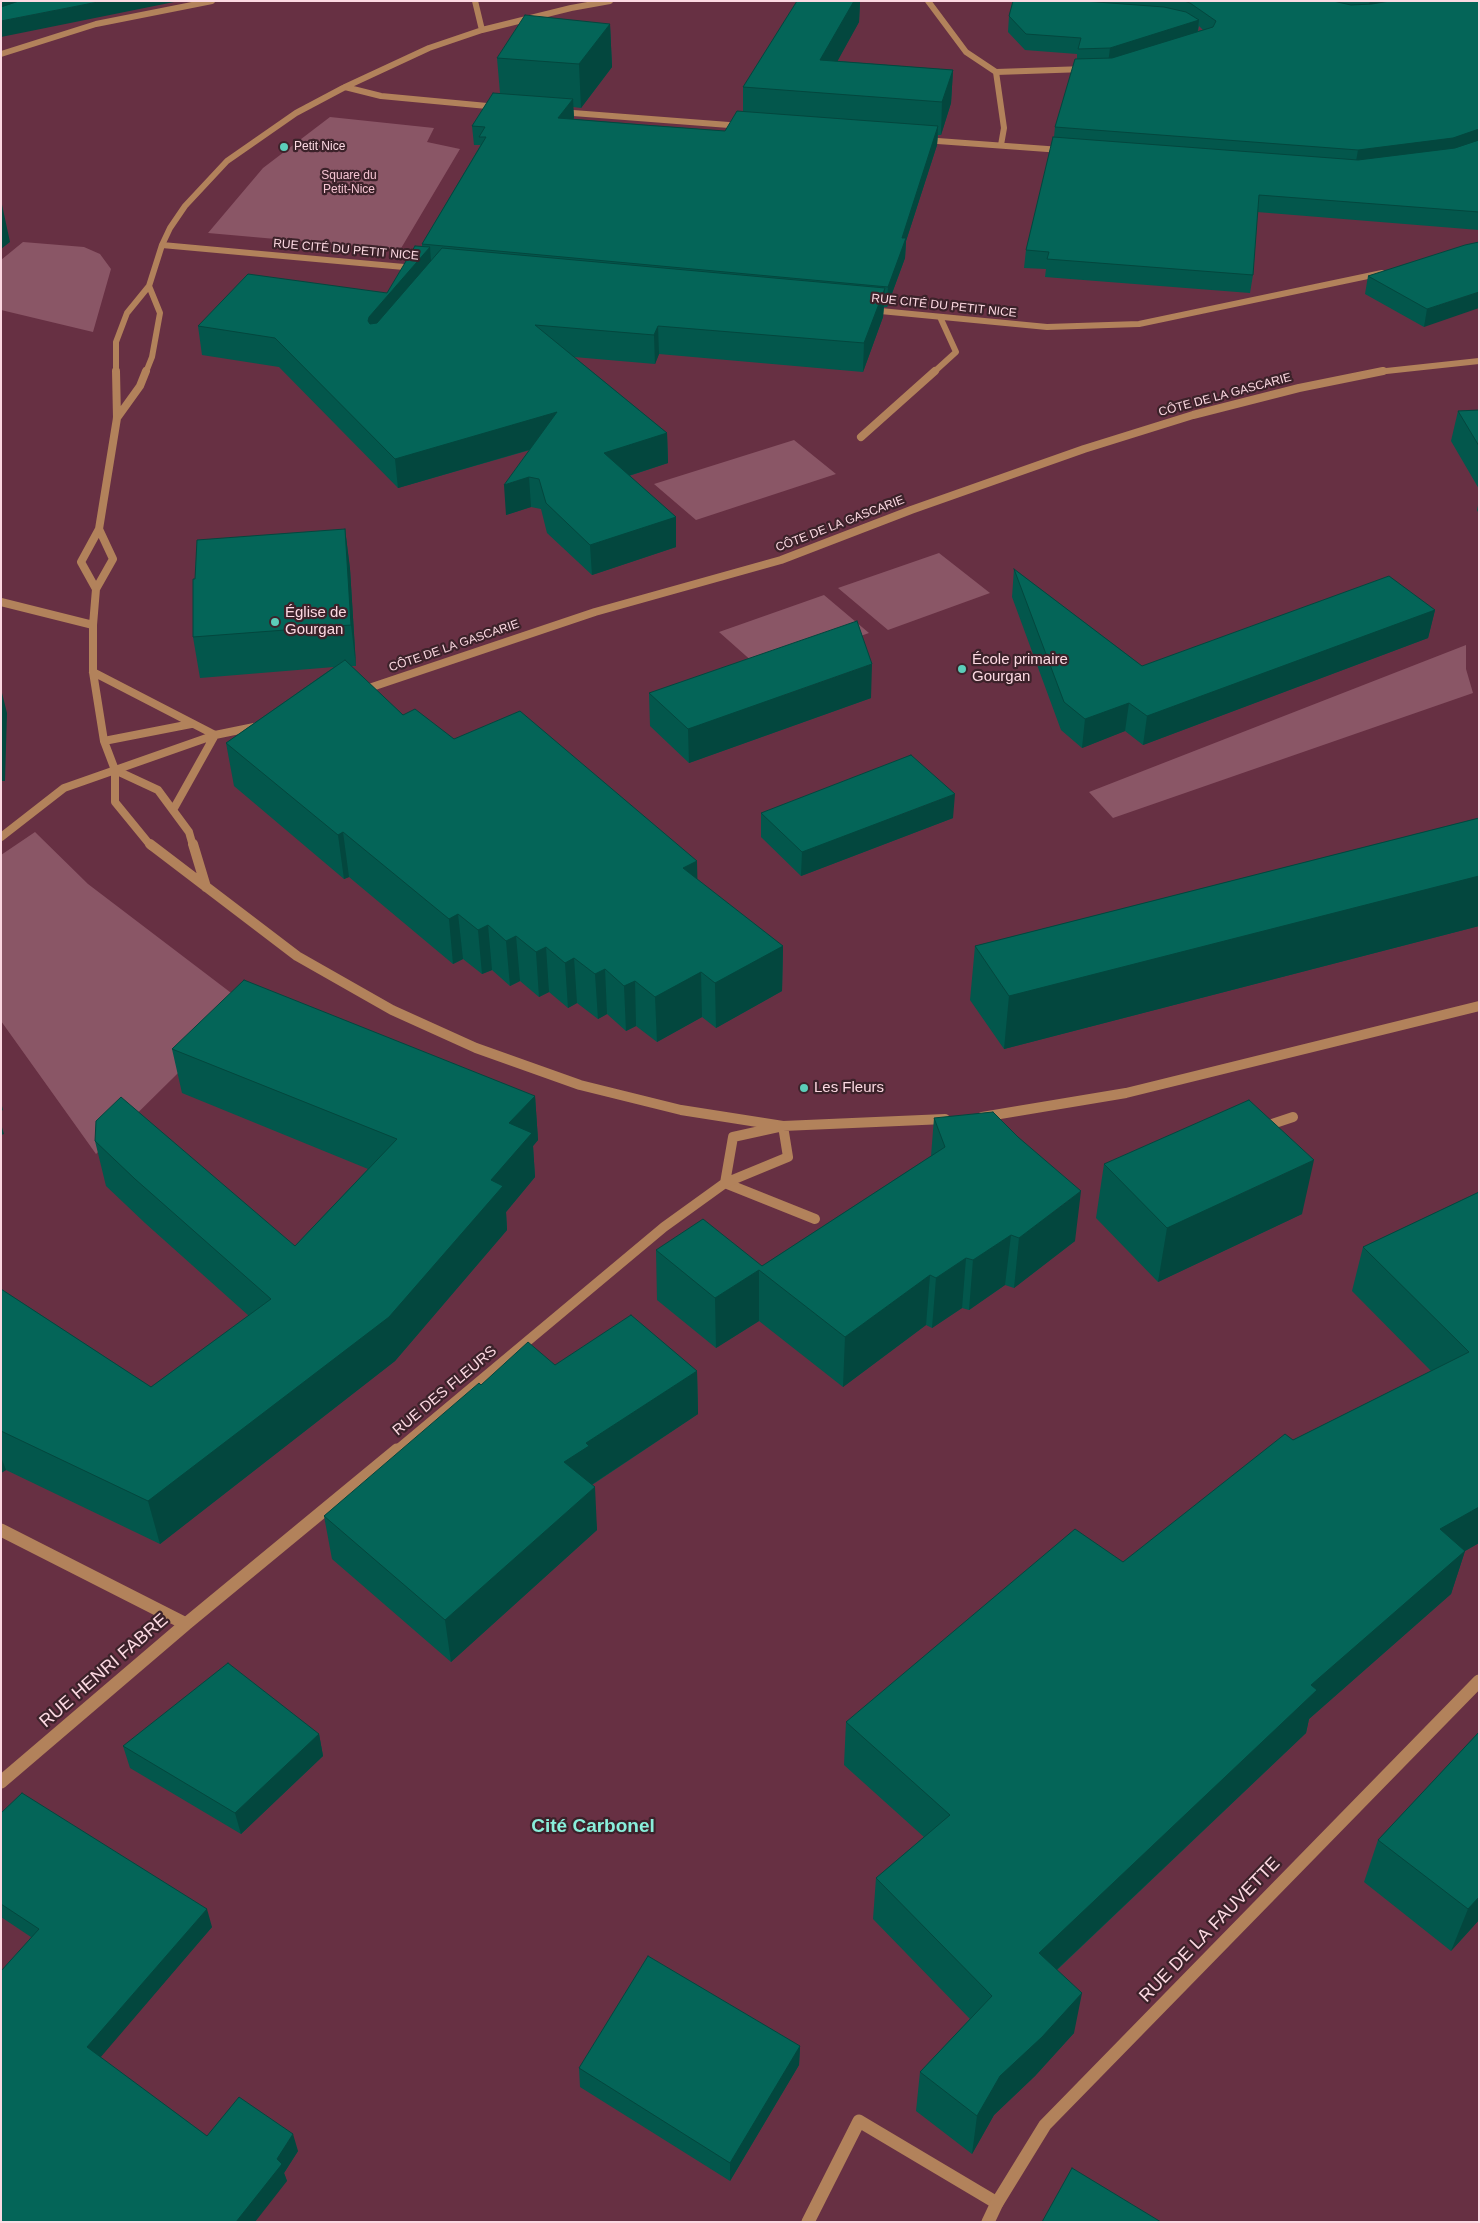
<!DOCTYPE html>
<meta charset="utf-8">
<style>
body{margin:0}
#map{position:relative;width:1480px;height:2223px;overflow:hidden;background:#673043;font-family:Arial,sans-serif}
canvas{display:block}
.frame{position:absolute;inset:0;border:2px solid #fcd9e2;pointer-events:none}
</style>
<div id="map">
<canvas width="1480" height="2223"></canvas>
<div class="frame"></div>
</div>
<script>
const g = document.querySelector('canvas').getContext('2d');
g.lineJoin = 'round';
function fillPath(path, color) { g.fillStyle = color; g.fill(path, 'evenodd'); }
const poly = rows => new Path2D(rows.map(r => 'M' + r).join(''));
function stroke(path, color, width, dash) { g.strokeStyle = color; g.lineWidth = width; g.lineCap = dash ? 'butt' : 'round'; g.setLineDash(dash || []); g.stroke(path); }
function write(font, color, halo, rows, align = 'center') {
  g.font = font + ' Arial,sans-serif'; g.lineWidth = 4.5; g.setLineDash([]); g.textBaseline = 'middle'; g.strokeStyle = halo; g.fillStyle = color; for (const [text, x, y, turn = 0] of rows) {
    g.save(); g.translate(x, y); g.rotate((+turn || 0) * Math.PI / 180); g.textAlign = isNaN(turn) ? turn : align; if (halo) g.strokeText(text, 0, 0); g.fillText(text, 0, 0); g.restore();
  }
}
fillPath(poly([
 [330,117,434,128,427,142,460,149,400,250,208,233,263,168],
 [23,242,84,247,100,254,111,269,93,332,1,310,1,260],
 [794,440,836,474,696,520,654,484],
 [939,553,990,593,888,630,838,588],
 [824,595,869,633,763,671,719,632],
 [1466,645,1466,669,1473,693,1113,818,1089,792],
 [35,832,88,884,247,1005,96,1154,1,1021,1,855]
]), '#8a5666');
stroke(poly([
 [1,54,96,24,212,1],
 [996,72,1085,69],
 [934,372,956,352,940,317]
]), '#b2825b', 6);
stroke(poly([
 [861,437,935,371]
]), '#b2825b', 8);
stroke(poly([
 [1263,1127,1293,1117],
 [725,1183,815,1219]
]), '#b2825b', 10);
stroke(poly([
 [808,2222,859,2121,997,2203]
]), '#b2825b', 13);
stroke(poly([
 [475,1,482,30],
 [928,1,966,52,996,72,1004,128,1001,145],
 [345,87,381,96,498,107],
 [560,112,742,126],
 [924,140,1061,150],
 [162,245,415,268],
 [870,310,1047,327,1139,324,1382,273],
 [116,372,116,342,127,313,149,286,162,245,170,228,185,206,227,161,296,113,345,87,429,48,482,30,571,8,610,1],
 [146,372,152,357,160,313,149,286],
 [1377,372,1479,361]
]), '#b2825b', 6);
stroke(poly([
 [117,418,140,386,146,371],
 [99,529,113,559,96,589,93,625,93,672,104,741,115,770,115,802,151,846],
 [96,589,81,562,99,529,117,418,116,371],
 [1,602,93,625],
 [93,672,215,735],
 [360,691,595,612,781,560,911,510,1084,449,1193,415,1299,388,1383,371],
 [104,741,191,724],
 [115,770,158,790,189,832,193,846],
 [173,810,215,735],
 [1,837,64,788,215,735,259,726]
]), '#b2825b', 8);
stroke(poly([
 [150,844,297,956,392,1010,476,1048,580,1085,681,1110,783,1126,945,1119],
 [193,844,206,887],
 [982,1117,1126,1093,1479,1006],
 [783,1126,788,1157,725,1183,733,1137,783,1126],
 [396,1451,664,1227,725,1183]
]), '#b2825b', 10);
stroke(poly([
 [1,1530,186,1624,1,1782],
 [186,1624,397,1450],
 [988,2222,997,2203,1045,2125,1479,1681]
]), '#b2825b', 13);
fillPath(poly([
 [854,1,860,1,859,22,837,61,953,70,951,103,941,135,938,135,937,145,906,241,905,258,887,307,884,307,883,317,863,372,659,354,655,364,574,357,667,433,668,463,629,476,676,517,676,547,592,575,547,533,541,509,531,507,506,515,530,450,398,488,279,367,202,355,198,326,387,293,422,246,422,244,480,146,480,145,474,145,472,126,500,93,497,58,610,24,612,67,581,108,573,107,574,118,573,119,725,131,743,112,743,87],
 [1013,1,1479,1,1479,230,1257,212,1253,275,1250,293,1045,277,1046,269,1024,268,1026,250,1054,137,1055,127,1077,59,1077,54,1025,50,1008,32,1009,16],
 [1199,26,1203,30,1198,31],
 [1479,242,1424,327,1365,294,1368,276],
 [1479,410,1479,489,1451,441,1458,411],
 [1479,501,1479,514,1477,510],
 [345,529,350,569,356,666,351,666,403,715,454,739,697,861,697,880,783,946,782,991,716,1028,702,1017,657,1042,636,1026,626,1031,607,1014,598,1019,577,1003,568,1008,549,992,539,997,520,981,510,986,492,970,482,974,463,959,453,964,349,877,344,879,234,786,226,743,334,667,200,678,193,637,195,579],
 [1014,569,1142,666,1435,610,1428,638,1143,745,1125,731,1082,748,1061,730,1012,597],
 [649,693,871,698,689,763,650,726],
 [761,813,953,818,801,876,761,837],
 [1479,818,1479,926,1004,1049,970,1000,975,946],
 [172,1049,535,1096,538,1140,533,1146,535,1177,506,1212,507,1230,395,1361,160,1544,6,1470,1,1473,1,1289,151,1387,249,1316,145,1223,106,1186,95,1141,295,1246,368,1169,182,1093],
 [934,1118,1075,1241,1014,1288,1005,1285,969,1310,962,1308,932,1328,926,1325,843,1387,759,1321,716,1348,657,1300,656,1250,762,1266,931,1156],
 [1104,1164,1302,1214,1158,1282,1096,1218],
 [1479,1192,1479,1543,1465,1551,1451,1594,1309,1719,1306,1733,1057,1970,1074,2033,1035,2076,994,2115,972,2154,916,2111,920,2072,970,2019,873,1919,876,1878,924,1837,844,1765,846,1722,1123,1562,1293,1440,1431,1371,1352,1291,1363,1247],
 [555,1365,697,1371,698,1414,592,1485,597,1530,451,1662,332,1559,324,1516,481,1385],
 [1479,1732,1479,1920,1451,1951,1364,1882,1378,1840],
 [319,1734,323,1756,241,1834,130,1768,123,1746],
 [1,1813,212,1927,100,2057,207,2136,298,2151,284,2173,287,2181,1,2222,31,1937,1,1917],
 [800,2046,799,2065,730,2181,580,2087,579,2068]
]), '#03574c');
fillPath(poly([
 [1,1,37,1,1,12],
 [103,1,179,1,1,37,1,21],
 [854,1,860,1,859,22,820,93,820,60],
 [1370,1,1423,1,1368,10],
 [1199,20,1197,36,1108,64,1110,48],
 [610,24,612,67,581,108,579,64],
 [953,70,951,103,941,135,942,102],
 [573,99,574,118,559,137,558,118],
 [938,126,937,145,906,241,905,258,887,307,888,287,902,238],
 [1479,129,1479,141,1478,145,1355,167,1358,150],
 [1,200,10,242,1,249],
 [430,247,432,275,372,346,368,321,369,317],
 [885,288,883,317,863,372,864,343],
 [1479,292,1479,308,1424,327,1427,309],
 [658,326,659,354,655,364,654,335],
 [557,412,559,441,398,488,395,459],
 [667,433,668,463,606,483,604,453],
 [529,477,531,507,506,515,504,485],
 [676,517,676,547,592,575,590,545],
 [345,529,350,569,356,666,351,625],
 [1435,610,1428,638,1143,745,1147,716],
 [872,664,871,698,689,763,688,729],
 [1,689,7,713,5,781,1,781],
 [1129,703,1125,731,1082,748,1085,719],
 [955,794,953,818,801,876,802,852],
 [343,832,349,877,344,879,338,835],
 [697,861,698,906,683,868],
 [1479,876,1479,926,1004,1049,1009,996],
 [458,914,463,959,453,964,449,919],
 [488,925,492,970,482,974,478,930],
 [516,936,520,981,510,986,506,941],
 [783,946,782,991,716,1028,715,983],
 [546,947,549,992,539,997,536,952],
 [574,958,577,1003,568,1008,565,963],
 [605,969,607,1014,598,1019,595,974],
 [701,972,702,1017,657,1042,655,997],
 [635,981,636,1026,626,1031,624,986],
 [535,1096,538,1140,533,1146,535,1177,506,1212,507,1230,395,1361,160,1544,148,1501,491,1180,509,1123],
 [1,1102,3,1110,1,1111],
 [1,1124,4,1134,1,1135],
 [1314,1160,1302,1214,1158,1282,1167,1228],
 [1081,1191,1075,1241,1014,1288,1019,1238],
 [1011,1235,1005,1285,969,1310,973,1260],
 [966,1258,962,1308,932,1328,936,1278],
 [759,1270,759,1321,716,1348,715,1298],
 [930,1275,926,1325,843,1387,845,1337],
 [697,1371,698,1414,591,1485,564,1462,586,1443],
 [1,1457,6,1470,1,1473],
 [595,1487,597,1530,451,1662,445,1620],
 [1479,1507,1479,1543,1465,1551,1451,1594,1309,1719,1306,1733,1032,1993,1039,1953,1311,1685,1440,1529],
 [319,1734,323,1756,241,1834,235,1813],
 [1479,1897,1479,1920,1451,1951,1468,1909],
 [207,1909,212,1927,94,2065,87,2047],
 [1082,1993,1074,2033,1035,2076,994,2115,972,2154,977,2116,1000,2076],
 [800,2046,799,2065,730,2181,730,2163],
 [293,2134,298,2151,284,2173,287,2181,255,2222,236,2222]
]), '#03473e');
const building = poly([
 [19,1,103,1,1,21,1,7,19,1],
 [797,1,854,1,820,60,953,70,942,102,743,87,797,1],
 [1013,1,1083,1,1164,7,1186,12,1199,20,1110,48,1078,49,1081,38,1026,34,1009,16,1013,1],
 [1184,1,1333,1,1351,5,1372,4,1390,1,1479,1,1479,129,1453,138,1358,150,1055,127,1075,59,1112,58,1213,27,1216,21,1190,3,1184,1],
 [525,15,610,24,579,64,497,58,525,15],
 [493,93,573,99,558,118,644,125,725,131,737,111,938,126,902,238,906,238,888,287,422,244,486,137,479,137,485,127,472,126,493,93],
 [1053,137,1358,160,1455,148,1479,140,1479,212,1259,195,1253,275,1047,259,1049,252,1026,250,1053,137],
 [1479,242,1479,292,1427,309,1368,276,1465,245,1479,242],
 [415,246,430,247,369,317,368,321,370,324,377,323,442,248,885,288,864,343,658,326,654,335,535,325,667,433,604,453,676,517,590,545,546,503,539,479,529,477,504,485,557,412,395,459,275,338,198,326,248,274,387,293,415,246],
 [1479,410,1479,446,1458,411,1479,410],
 [345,529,351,625,193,637,193,579,195,579,197,540,345,529],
 [1014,569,1142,666,1389,576,1435,610,1147,716,1129,703,1085,719,1064,702,1014,569],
 [857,621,872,664,688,729,649,693,857,621],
 [345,660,403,715,415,709,454,739,520,711,697,861,683,868,783,946,715,983,701,972,655,997,635,981,624,986,605,969,595,974,574,958,565,963,546,947,536,952,516,936,506,941,488,925,478,930,458,914,449,919,343,832,338,835,226,743,345,660],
 [911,755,955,794,802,852,761,813,911,755],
 [1479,818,1479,876,1009,996,975,946,1479,818],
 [244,980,535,1096,509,1123,532,1133,491,1180,503,1186,389,1317,148,1501,1,1431,1,1289,151,1387,271,1299,135,1179,95,1141,96,1121,121,1097,295,1246,397,1139,172,1049,244,980],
 [1249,1100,1314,1160,1167,1228,1104,1164,1249,1100],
 [993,1112,1018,1137,1081,1191,1019,1238,1011,1235,973,1260,966,1258,936,1278,930,1275,845,1337,759,1270,715,1298,656,1250,703,1219,762,1266,945,1147,934,1118,993,1112],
 [1479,1192,1479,1507,1440,1529,1465,1551,1311,1685,1317,1690,1039,1953,1082,1993,1042,2037,1000,2076,977,2116,920,2072,992,1996,876,1878,950,1815,846,1722,1075,1529,1123,1562,1285,1434,1293,1440,1469,1352,1363,1247,1479,1192],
 [631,1315,697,1371,586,1443,589,1446,564,1462,595,1487,445,1620,324,1516,479,1383,481,1385,528,1342,555,1365,631,1315],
 [228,1663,319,1734,235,1813,123,1746,228,1663],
 [1479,1732,1479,1897,1468,1909,1378,1840,1479,1732],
 [22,1793,207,1909,87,2047,207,2136,239,2097,293,2134,277,2159,282,2164,236,2222,1,2222,1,1971,39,1929,1,1904,1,1813,22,1793],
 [648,1956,800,2046,730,2163,579,2068,648,1956],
 [1072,2168,1161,2222,1042,2222,1072,2168]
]);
fillPath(building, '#046558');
stroke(building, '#03473e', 1);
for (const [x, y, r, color] of [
 [284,147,5,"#5cceba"],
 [275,622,5,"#5cceba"],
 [962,669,5,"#5cceba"],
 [804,1088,5,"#5cceba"]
]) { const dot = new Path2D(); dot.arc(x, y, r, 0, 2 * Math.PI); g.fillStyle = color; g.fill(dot); stroke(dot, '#3c222a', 2); }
write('12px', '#fcd9e2', '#3c222a', [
 ["Petit Nice",294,147]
], 'left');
write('12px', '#f5c4d2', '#3c222a', [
 ["Square du",349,176],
 ["Petit-Nice",349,190]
]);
write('12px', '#fcd9e2', '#3c222a', [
 ["RUE CITÉ DU PETIT NICE",346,250,5],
 ["RUE CITÉ DU PETIT NICE",944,306,6],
 ["CÔTE DE LA GASCARIE",1225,395,-15],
 ["CÔTE DE LA GASCARIE",840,524,-21],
 ["CÔTE DE LA GASCARIE",454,646,-19]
]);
write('15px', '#fcd9e2', '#3c222a', [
 ["Église de",285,613],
 ["Gourgan",285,630],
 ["École primaire",972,660],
 ["Gourgan",972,677],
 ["Les Fleurs",814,1088]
], 'left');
write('15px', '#fcd9e2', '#3c222a', [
 ["RUE DES FLEURS",445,1391,-40]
]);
write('18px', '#fcd9e2', '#3c222a', [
 ["RUE HENRI FABRE",104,1671,-41],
 ["RUE DE LA FAUVETTE",1210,1930,-46]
]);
write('bold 19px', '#89efdb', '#3c222a', [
 ["Cité Carbonel",593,1827]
]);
</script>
